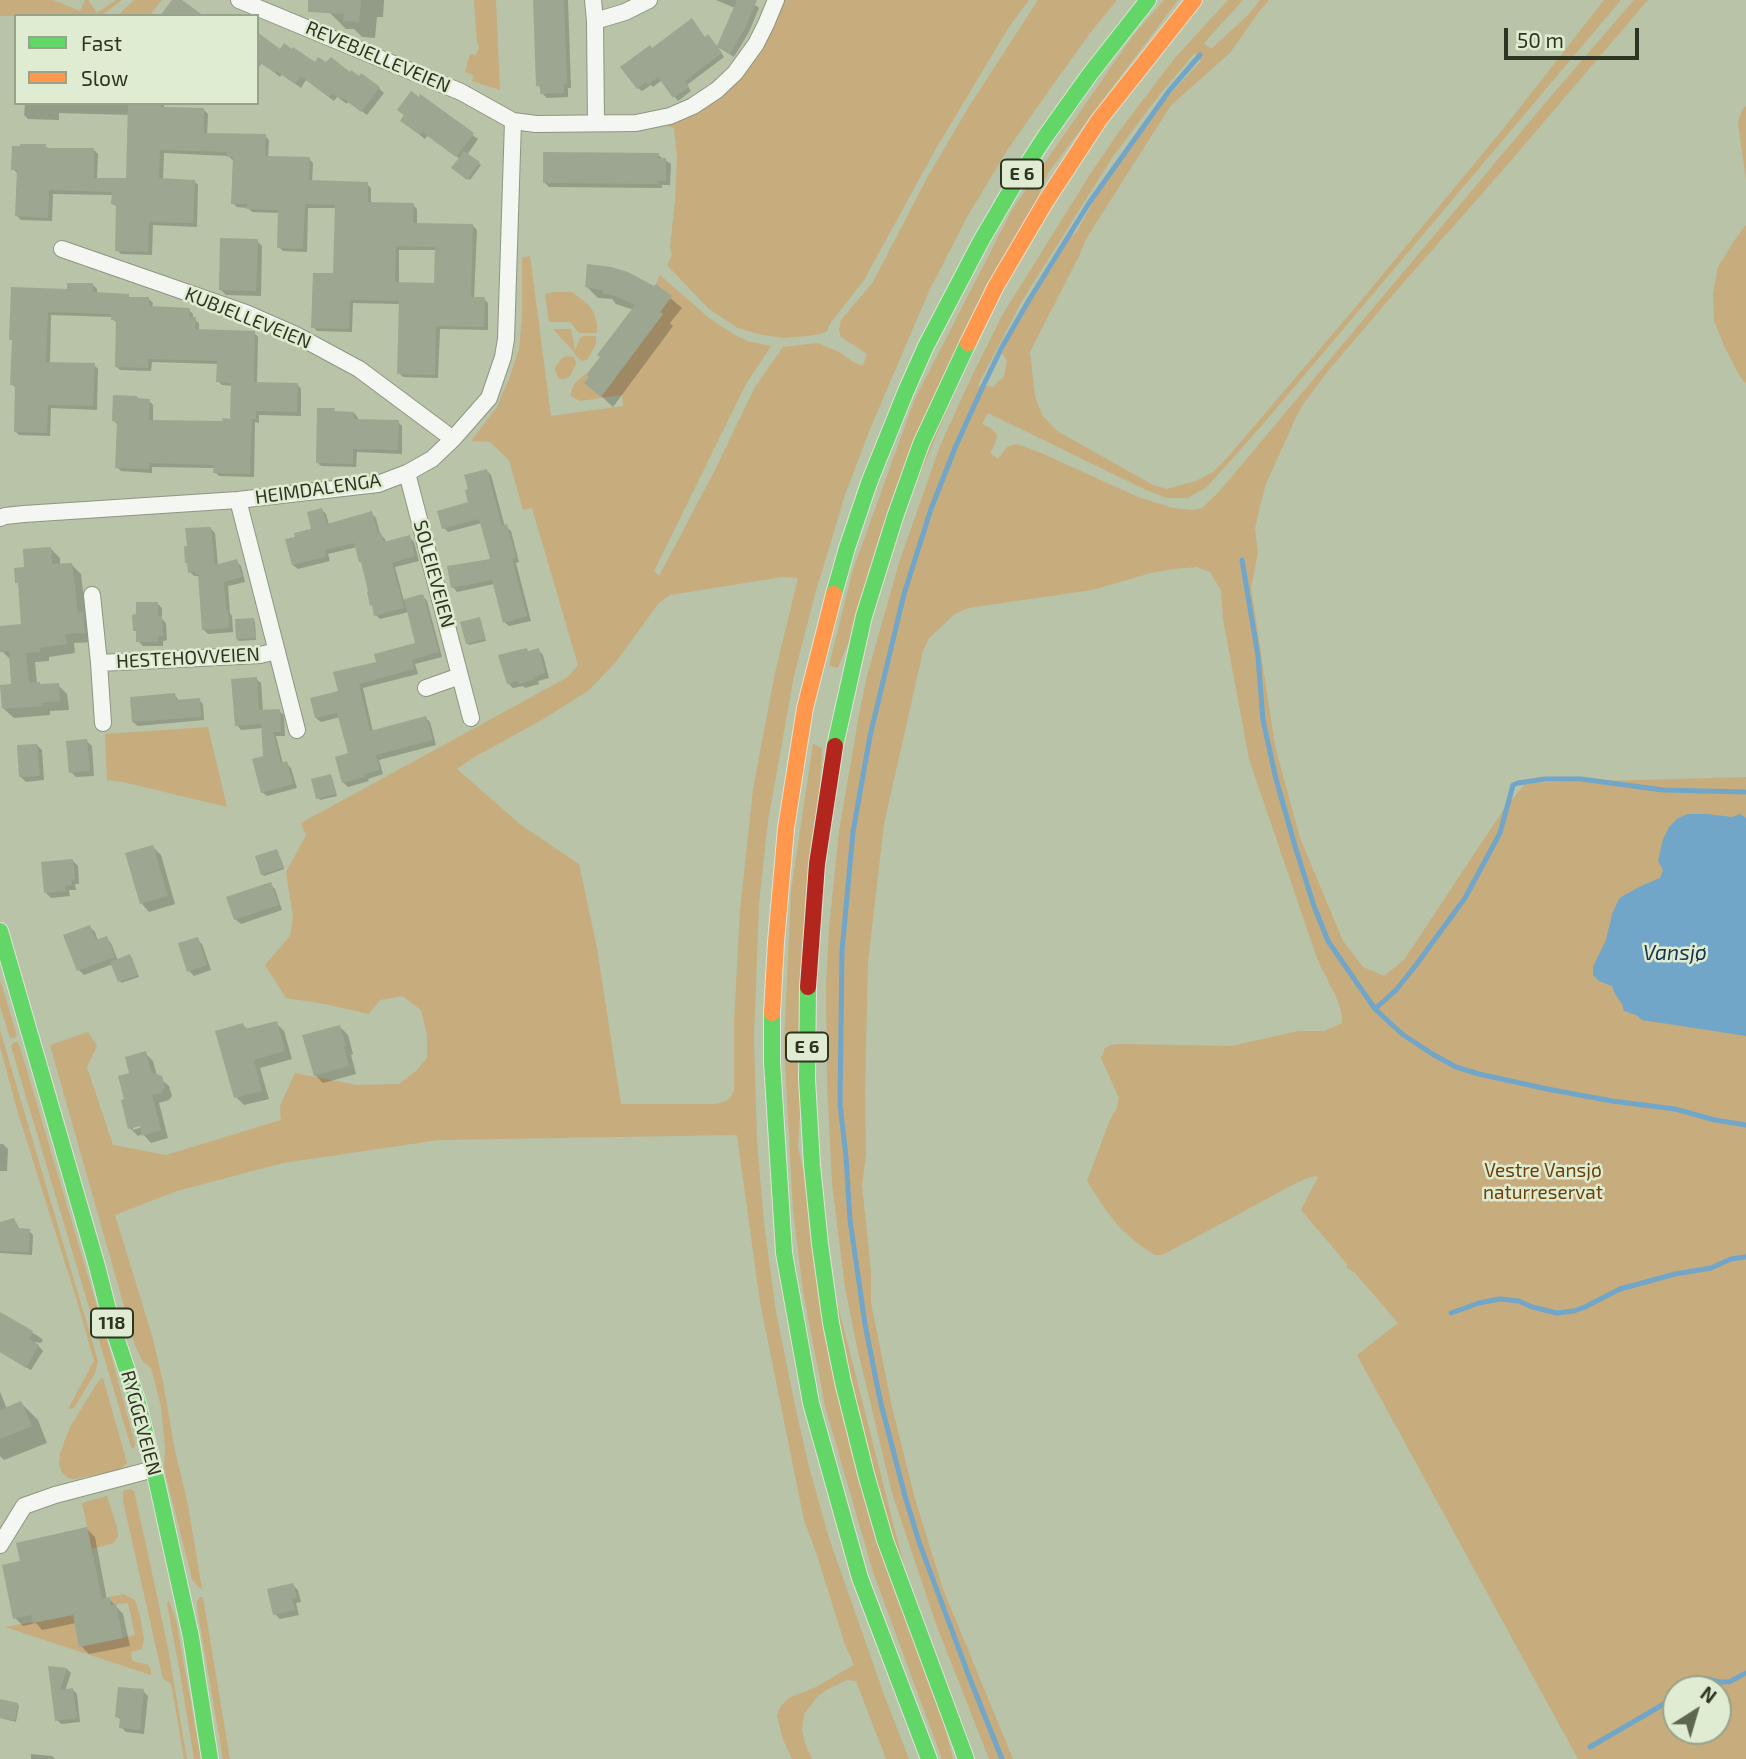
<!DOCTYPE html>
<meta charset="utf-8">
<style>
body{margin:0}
#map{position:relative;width:1746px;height:1759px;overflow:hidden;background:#b8c3a8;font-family:"Exo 2",sans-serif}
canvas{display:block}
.legend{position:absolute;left:14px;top:14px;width:245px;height:91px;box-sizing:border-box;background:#e0ecd2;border:2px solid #98a38b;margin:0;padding:9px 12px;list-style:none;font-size:21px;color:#2c3521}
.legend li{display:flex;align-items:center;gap:14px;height:35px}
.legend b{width:35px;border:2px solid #98a38b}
.north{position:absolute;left:1662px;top:1675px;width:70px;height:70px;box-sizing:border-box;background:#e0ecd2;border:2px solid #98a38b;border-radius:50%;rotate:37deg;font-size:19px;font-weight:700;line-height:28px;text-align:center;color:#2c3521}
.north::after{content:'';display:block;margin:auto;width:24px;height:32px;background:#5d6750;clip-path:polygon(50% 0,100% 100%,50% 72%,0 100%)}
.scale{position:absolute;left:1504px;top:28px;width:135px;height:32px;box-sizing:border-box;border:4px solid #2c3521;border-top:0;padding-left:9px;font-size:21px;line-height:24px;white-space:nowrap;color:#2c3521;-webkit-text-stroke:5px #e0ecd2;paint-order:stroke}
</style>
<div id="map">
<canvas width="1746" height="1759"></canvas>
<ul class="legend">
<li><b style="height:9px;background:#63d668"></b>Fast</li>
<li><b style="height:9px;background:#ff974d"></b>Slow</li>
</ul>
<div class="north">N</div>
<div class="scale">50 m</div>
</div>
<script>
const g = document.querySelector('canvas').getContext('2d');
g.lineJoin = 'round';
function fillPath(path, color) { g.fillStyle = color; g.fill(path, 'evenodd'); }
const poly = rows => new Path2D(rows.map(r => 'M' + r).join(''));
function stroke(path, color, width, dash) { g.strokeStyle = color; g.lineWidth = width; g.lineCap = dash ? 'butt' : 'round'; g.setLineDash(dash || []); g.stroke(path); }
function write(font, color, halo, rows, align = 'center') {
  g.font = font + ' "Exo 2",sans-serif'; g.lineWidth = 5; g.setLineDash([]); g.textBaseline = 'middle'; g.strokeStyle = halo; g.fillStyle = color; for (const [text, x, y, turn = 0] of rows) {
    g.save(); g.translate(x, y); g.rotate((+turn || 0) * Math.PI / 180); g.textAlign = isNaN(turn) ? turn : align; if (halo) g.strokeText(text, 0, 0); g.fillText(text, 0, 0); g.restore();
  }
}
fillPath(poly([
 [0,0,53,0,80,11,85,0,88,0,97,13,116,0,122,0,101,16,0,16],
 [134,0,162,0,149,16,117,16],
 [474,0,496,0,500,90,472,81,474,75,465,72,470,54,476,55,479,46,477,42],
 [784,0,1029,0,1009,27,934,152,864,280,831,322,827,331,821,334,807,336,782,338,758,334,738,328,721,317,708,308,667,265,672,255,670,247,675,200,677,157,674,128,667,126,668,122,761,47,774,25],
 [1038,0,1117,0,1090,33,1050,89,1008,149,967,217,929,291,870,429,845,495,815,594,794,676,768,821,759,904,754,1038,757,1141,764,1223,776,1312,794,1401,809,1467,829,1538,883,1692,909,1759,886,1759,856,1681,847,1680,828,1689,818,1696,804,1714,802,1731,805,1743,812,1759,792,1759,782,1737,777,1715,781,1706,789,1698,816,1687,854,1665,844,1642,817,1555,804,1520,760,1302,737,1135,439,1140,283,1163,177,1191,115,1215,153,1339,163,1382,174,1446,188,1505,202,1589,197,1586,192,1579,164,1468,165,1447,161,1407,154,1379,151,1368,143,1362,135,1345,50,1045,88,1032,97,1046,87,1067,113,1145,166,1155,281,1120,280,1106,295,1073,357,1085,399,1084,417,1070,427,1058,427,1035,421,1010,402,996,380,1000,369,1014,325,1004,286,998,265,965,290,936,293,917,286,872,306,835,301,823,568,677,578,665,532,508,523,510,509,460,490,442,471,441,497,407,509,379,519,349,522,318,522,258,530,256,551,416,623,406,622,395,580,401,571,396,571,392,574,384,585,374,589,377,585,383,600,385,606,390,663,314,660,312,672,296,656,284,660,275,709,318,733,334,750,342,771,346,746,384,654,571,659,576,715,470,755,387,783,347,818,343,841,353,853,362,863,366,867,354,841,337,839,330,841,320,873,282,928,176,970,105],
 [782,577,798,578,775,673,753,789,740,910,734,1022,734,1090,731,1097,726,1101,715,1104,621,1104,597,948,579,864,521,825,457,769,471,759,545,718,588,691,615,663,658,604,670,595],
 [1164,0,1178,0,1048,173,838,667,836,668,829,665,853,570,914,401,1012,210,1132,37],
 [1228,0,1243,0,1204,43,1211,49,1247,16,1260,0,1269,0,1258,13,1230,53,1171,105,1086,239,1079,256,1030,352,1035,396,1042,415,1057,431,1153,485,1167,489,1196,481,1213,472,1227,458,1360,302,1508,123,1604,0,1621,0,1264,423,1207,487,1187,498,1167,498,1144,489,988,413,982,424,992,429,997,435,995,444,990,453,998,459,1007,447,1017,444,1041,453,1138,497,1173,508,1192,510,1202,508,1218,493,1552,95,1634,0,1648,0,1502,171,1397,290,1328,371,1304,403,1297,415,1266,484,1260,506,1255,529,1258,553,1251,587,1275,746,1300,838,1343,941,1363,967,1384,976,1404,960,1504,809,1526,783,1746,777,1746,1759,1578,1759,1357,1355,1398,1323,1354,1272,1347,1268,1347,1264,1301,1210,1318,1177,1314,1176,1298,1182,1198,1236,1162,1255,1155,1255,1138,1244,1120,1228,1105,1209,1087,1181,1110,1120,1117,1108,1119,1098,1101,1058,1105,1048,1111,1045,1119,1044,1232,1046,1298,1031,1324,1031,1342,1023,1342,1016,1338,1001,1318,961,1249,759,1223,619,1221,590,1210,572,1197,567,1174,569,1151,573,1092,590,968,608,955,614,929,638,923,651,884,824,868,962,865,1092,866,1155,862,1185,871,1272,871,1303,892,1407,915,1499,943,1589,1013,1759,989,1759,936,1624,892,1493,856,1343,845,1288,832,1183,827,1083,826,984,829,929,839,831,859,715,868,672,899,563,940,446,971,378,1003,314,1089,176,1118,133,1174,59],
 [1195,53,1201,61,1150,116,1110,171,1076,233,1069,238,1013,328,1002,353,1007,361,1004,376,993,387,982,385,977,387,1022,301,1112,158,1160,94],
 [1676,1689,1718,1689,1718,1731,1676,1731],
 [1746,106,1746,181,1738,122,1742,110],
 [1746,225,1746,384,1738,373,1725,348,1714,321,1713,294,1718,267,1734,241],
 [554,292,572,292,589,305,594,313,597,324,597,333,579,333,570,322,549,322,545,294],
 [553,329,571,329,575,350,580,338,584,336,596,336,596,344,587,360,582,361,577,357,574,352],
 [567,356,574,357,576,364,570,376,565,379,559,379,556,373,555,368,562,358],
 [208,727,227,807,123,782,107,780,105,734],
 [813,744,822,748,798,1148,953,1759,942,1759,873,1572,825,1406,803,1291,793,1210,784,1045,791,891],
 [0,979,17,1036,14,1038,10,1038,0,1006],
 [0,1030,98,1361,95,1373,74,1408,68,1409,94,1361,77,1301,18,1113,0,1047],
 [14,1042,17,1042,20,1047,108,1344,135,1444,134,1449,131,1447,43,1154,11,1046],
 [103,1378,127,1463,119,1470,74,1479,68,1478,62,1473,59,1464,60,1453,70,1427,99,1380],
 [129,1489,134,1491,148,1554,168,1648,187,1759,184,1759,171,1683,163,1679,123,1501,123,1491],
 [107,1496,117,1527,118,1536,114,1543,92,1549,82,1503],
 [123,1594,135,1600,140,1616,144,1639,142,1649,131,1652,132,1661,148,1665,151,1669,151,1675,5,1627,73,1615,80,1647,135,1635,128,1603,111,1605,110,1597],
 [200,1597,203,1597,230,1759,223,1759,197,1608,197,1601],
 [169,1600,176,1620,201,1759,194,1759,180,1673,167,1604]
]), '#c7ac7d');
fillPath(poly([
 [1688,814,1707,814,1732,817,1740,814,1746,818,1746,1036,1642,1020,1636,1015,1624,1011,1622,1004,1615,994,1612,986,1599,981,1593,975,1593,967,1606,940,1612,914,1618,901,1621,897,1641,886,1660,878,1663,870,1658,861,1663,839,1669,827,1678,818]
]), '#72a6c8');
fillPath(poly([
 [330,0,384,0,383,17,377,17,375,38,362,37,354,29,346,29,329,12],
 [535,0,568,0,571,88,568,88,568,97,547,98,542,93,541,89,538,85],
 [716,0,744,0,755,5,759,8,749,32,734,57,718,47,735,8],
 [257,34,280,51,315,64,351,74,379,88,384,93,367,115,349,101,347,104,337,97,334,101,306,80,301,88,282,74,280,77,262,63,257,69],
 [706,38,712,40,724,57,687,85,691,91,678,101,662,80,653,87,651,85,642,91,638,88,652,50],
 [421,97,478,139,467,155,481,165,470,180,456,170,460,159,428,135,425,139,407,125],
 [25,103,164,103,164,109,204,110,208,114,207,135,265,136,269,140,268,158,309,159,313,163,312,182,367,184,371,188,371,204,413,205,417,209,417,225,473,226,477,230,474,299,484,299,488,303,488,330,440,329,438,378,403,377,399,373,401,304,353,303,352,332,317,331,313,327,335,275,337,208,308,208,307,252,283,251,279,247,280,213,252,212,248,208,237,207,233,203,234,161,228,156,164,153,163,180,194,181,198,185,197,227,153,225,152,255,121,254,117,250,118,208,113,204,113,195,53,194,52,221,21,220,17,216,18,174,13,169,45,146,48,149,94,150,98,154,97,180,128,180,130,115,59,113,59,120,28,119,24,115],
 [399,250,437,250,436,284,399,283],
 [658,155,671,164,670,185,662,185,662,188,549,187,544,182],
 [257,241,262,246,261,296,226,295,221,290],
 [93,285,97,289,97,294,128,296,131,298,149,299,153,303,152,308,189,310,193,314,193,319,199,323,199,331,254,333,258,337,257,383,297,384,301,389,301,416,259,415,259,423,255,422,254,477,219,476,215,472,215,468,152,467,152,473,121,471,117,467,119,426,114,421,137,397,139,400,149,401,153,405,153,422,224,423,232,421,233,386,222,385,218,381,219,364,152,362,151,371,120,370,116,366,118,324,113,319,113,317,51,315,50,363,94,365,98,369,97,410,51,408,50,436,19,435,15,431,17,389,12,384,13,341,69,291],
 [656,286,682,308,670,323,673,326,613,407,598,393,634,310,616,304,612,299,598,298,587,287,654,288],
 [334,410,336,413,354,413,358,418,358,421,398,422,402,426,402,454,357,452,356,467,321,466,317,462],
 [487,471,491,475,505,527,506,526,511,531,519,562,516,563,531,621,509,626,504,622,494,584,457,592,453,587,492,560,482,523,448,532,444,528,470,503],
 [322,510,326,514,329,525,371,513,376,518,380,534,385,539,386,543,409,537,414,542,419,561,395,567,404,601,423,596,427,601,442,657,415,664,418,674,363,688,373,732,426,718,430,722,436,745,379,760,383,774,368,779,369,781,348,787,343,782,351,755,340,717,321,722,316,718,340,693,378,663,418,644,409,612,380,619,376,615,363,564,360,561,357,547,328,554,330,561,298,569,293,565,314,530],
 [210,528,215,533,218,566,236,561,241,566,245,582,228,586,230,613,232,616,233,632,208,634,203,629,199,576,194,576,190,572],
 [50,548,60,558,60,565,72,565,81,574,86,617,92,624,94,642,74,643,75,653,49,657,49,661,35,662,37,684,41,686,58,685,67,694,69,710,50,711,50,715,14,718,4,709,13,686,11,660,2,651,23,626,20,585,17,582,26,568],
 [157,603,162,608,162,619,166,623,167,640,163,641,163,646,143,646,138,641,138,633,135,630],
 [479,619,481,621,486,641,469,645,467,643],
 [253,620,255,622,256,640,239,641,237,639],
 [538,650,543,655,549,678,538,681,539,684,525,688,523,686,513,688,508,683,529,652],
 [256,679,261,683,263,711,279,711,284,715,285,736,276,736,283,764,286,763,291,768,297,788,267,796,262,792,265,757,263,728,241,730,237,725],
 [175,695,179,701,199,700,203,704,204,720,138,726,133,722],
 [87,741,92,746,94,776,76,777,71,772],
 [37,745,42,750,44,780,26,782,21,777],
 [330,776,332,778,337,796,320,800,318,798],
 [153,847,161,855,175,904,149,912,142,904],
 [277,851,284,869,264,876,262,874],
 [73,861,78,866,79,884,75,884,76,890,69,890,70,896,51,898,46,893],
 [270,884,275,889,282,910,241,924,236,920,229,898],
 [90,927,95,932,98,941,106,938,111,943,118,961,130,956,132,958,139,977,121,983,113,964,84,975,79,970],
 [197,939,202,944,211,970,194,976,189,971],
 [276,1023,284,1031,292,1059,260,1068,269,1099,244,1105,236,1097,243,1025,248,1030],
 [340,1027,348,1035,353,1054,351,1055,356,1074,323,1083,315,1075],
 [145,1053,153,1061,157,1076,169,1086,172,1096,169,1100,159,1103,168,1138,151,1143,143,1134,138,1136,130,1128,127,1100],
 [149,1125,133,1130,133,1126],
 [0,1144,3,1144,8,1149,7,1171,0,1171],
 [13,1220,17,1224,20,1230,29,1231,33,1235,32,1255,0,1253,0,1224],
 [0,1315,38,1336,43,1340,41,1343,35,1342,43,1351,31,1370,0,1352],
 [0,1392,7,1409,21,1403,38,1420,47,1443,4,1460,0,1456],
 [87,1529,95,1537,107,1600,109,1599,123,1614,130,1646,89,1654,81,1646,76,1623,42,1630,36,1623,23,1626,15,1618,22,1562],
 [293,1585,298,1590,301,1602,296,1603,299,1615,280,1619,275,1614],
 [50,1668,67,1669,71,1673,65,1691,73,1690,77,1694,80,1722,61,1724,57,1720],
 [143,1691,148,1696,144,1734,126,1732,121,1727,121,1721,117,1716],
 [0,1701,17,1704,19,1706,16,1722,0,1718],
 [31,1754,52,1756,55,1759,31,1759]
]), '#0003');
stroke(poly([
 [1242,560,1258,656,1263,720,1276,779,1295,846,1314,906,1328,941,1375,1009,1402,1034,1434,1055,1456,1067,1479,1074,1547,1089,1612,1101,1675,1109,1715,1120,1746,1125],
 [1375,1009,1396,990,1416,965,1465,898,1500,833,1513,785,1518,783,1545,779,1581,779,1663,790,1746,792],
 [1451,1313,1479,1303,1500,1299,1519,1301,1532,1307,1557,1313,1574,1311,1585,1307,1620,1289,1675,1274,1711,1268,1731,1259,1746,1257],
 [1691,1689,1708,1679,1719,1682,1729,1682,1746,1673],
 [1590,1747,1676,1697],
 [1002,1759,970,1679,919,1542,905,1496,880,1400,865,1324,850,1220,846,1157,840,1104,842,951,853,832,870,736,904,594,931,509,955,448,984,384,1002,347,1029,300,1089,203,1169,91,1200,55]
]), '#72a6c8', 5);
fillPath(poly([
 [172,0,182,0,204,16,160,16],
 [308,0,361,0,359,22,343,21,344,14,308,12],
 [533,0,564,0,567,84,564,84,564,93,540,94,540,86,536,86],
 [737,0,757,0,745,28,730,54,718,47,722,53,685,81,689,87,673,98,658,77,648,85,646,82,637,89,620,67,650,45,652,48,692,18,705,37,708,34,717,46],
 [257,32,280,49,284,43,292,49,293,47,315,62,318,57,326,62,331,57,350,72,351,70,359,76,361,73,380,87,361,112,343,98,341,100,332,93,329,97,301,76,295,84,276,71,275,73,257,61],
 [411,91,419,97,420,94,474,133,456,157,422,132,420,135,400,121,404,115,397,110],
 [128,103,161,103,161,107,204,108,204,133,266,134,265,156,310,157,309,180,368,182,368,202,414,203,413,223,473,224,471,297,485,297,484,327,436,326,435,375,397,374,399,301,350,300,349,329,311,328,313,273,333,273,335,205,305,204,303,249,277,248,278,210,246,209,247,204,231,204,233,157,227,157,227,152,160,150,159,178,195,180,193,223,149,222,148,252,115,251,116,205,111,204,112,192,49,190,48,218,15,216,17,170,11,170,12,146,20,146,20,144,46,144,46,147,50,148,94,148,94,178,126,178],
 [396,246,435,247,434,283,395,282],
 [464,151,480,162,467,180,451,168],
 [543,152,659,153,658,158,666,158,666,181,658,181,658,184,543,183],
 [220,238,258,239,256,291,219,290],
 [587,264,611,267,628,272,654,286,656,284,672,296,660,312,663,314,601,397,584,383,589,377,586,375,600,357,597,355,635,305,615,296,603,293,603,290,585,287],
 [67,283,93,283,93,292,129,294,129,297,149,297,149,306,190,308,189,317,196,317,195,329,255,331,254,382,298,383,297,412,256,411,256,419,252,419,250,474,213,473,214,465,149,463,149,469,115,468,117,422,112,421,113,395,137,396,137,398,150,399,149,420,222,421,223,418,230,419,231,383,216,382,217,361,148,359,148,368,115,367,116,320,111,320,111,314,48,312,46,362,95,363,93,406,48,405,47,433,14,432,15,385,10,385,12,340,9,340,11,287,67,289],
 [317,408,335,408,334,411,354,412,354,419,399,420,398,450,353,449,353,464,316,463],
 [487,469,502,526,507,524,514,550,516,558,512,559,527,616,503,623,492,580,451,588,447,566,490,559,479,519,442,529,437,511,468,502,465,490,468,489,464,475],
 [322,508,327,524,372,511,378,534,381,533,384,542,410,535,415,556,392,563,404,608,374,616,372,605,370,606,367,592,368,591,361,562,359,562,354,543,325,550,326,557,292,565,285,539,295,537,294,533,311,529,307,512],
 [211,527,215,565,237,559,242,577,224,582,226,610,228,610,229,628,202,630,198,575,195,575,195,572,188,573,187,563,185,563,184,546,187,546,185,528],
 [51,547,52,564,72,563,78,613,83,612,85,633,65,634,67,644,40,648,40,652,26,653,29,683,40,682,40,684,59,683,60,701,41,703,42,706,2,709,0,685,11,684,9,651,0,652,0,626,21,624,18,583,15,583,14,568,24,567,23,549],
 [423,594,439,652,412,660,414,669,359,684,370,731,426,716,433,740,376,755,380,770,364,774,365,777,342,783,335,757,348,753,337,713,315,718,310,698,338,691,333,672,376,662,374,654,415,643,404,599],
 [136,602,158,602,158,616,162,616,163,636,158,636,158,642,136,642,136,631,133,631,132,615,136,614],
 [480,617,485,639,466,644,460,622],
 [254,618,255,638,236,639,235,619],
 [527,648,528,651,539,648,545,673,534,677,535,679,519,684,518,681,507,684,498,655],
 [257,677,259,710,280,709,281,732,273,732,281,763,287,761,293,784,261,793,252,759,263,756,261,724,235,726,231,679],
 [175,693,176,700,200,698,201,717,132,722,130,697],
 [87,739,90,771,69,773,66,741],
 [37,744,40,776,19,777,17,745],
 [331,774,336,794,316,799,311,779],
 [153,845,168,896,140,904,125,853],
 [277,849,284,867,261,875,255,856],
 [73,859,75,879,71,880,72,885,65,886,66,891,44,893,41,862],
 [271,882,279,905,234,920,226,897],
 [90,925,96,940,107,936,115,957,77,971,63,935],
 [198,937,207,965,187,972,178,943],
 [130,954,138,975,118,982,110,962],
 [277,1021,285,1051,254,1060,262,1091,234,1098,215,1031,243,1023,245,1029],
 [340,1025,346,1046,344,1047,349,1066,314,1076,302,1035],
 [146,1051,151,1072,162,1076,165,1087,161,1093,152,1095,161,1130,142,1136,140,1126,128,1129,121,1100,124,1099,118,1076,129,1073,125,1057],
 [14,1218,18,1228,30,1229,29,1252,0,1251,0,1222],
 [0,1312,33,1331,29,1339,39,1345,26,1368,0,1352],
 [21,1401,32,1426,0,1439,0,1410],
 [87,1527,102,1599,110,1597,111,1605,116,1604,123,1638,79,1647,73,1615,33,1623,31,1615,13,1619,2,1565,20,1561,16,1543],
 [293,1583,297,1598,292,1599,295,1610,273,1615,267,1589],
 [48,1666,67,1668,60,1690,73,1688,77,1718,55,1721],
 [118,1687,144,1689,140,1730,119,1728,120,1718,115,1717],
 [0,1699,18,1703,15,1721,0,1718]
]), '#9da690');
const street = poly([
 [239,0,461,92,513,121,536,124,636,123,670,116,693,106,717,90,735,73,756,44,766,24,776,0],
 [593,0,595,21],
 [596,123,595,21,625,12,649,0],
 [62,249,246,313,296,335,359,369,453,439],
 [407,473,471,718],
 [238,500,297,730],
 [0,518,5,516,24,514,238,500,378,484,407,473,432,459,453,439,489,398,503,357,506,339,508,277,513,121],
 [92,595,99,663,103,723],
 [99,663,260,655,277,651],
 [426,688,460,676],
 [0,1545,24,1506,55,1495,154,1469]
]);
const fast = poly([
 [834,594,847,548,869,483,906,391,926,346,981,241,1012,188,1045,137,1090,74,1148,0],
 [835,746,864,616,895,517,921,444,968,343],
 [0,931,97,1266,112,1325,137,1400,154,1469,191,1637,210,1759],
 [808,987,807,1079,812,1165,820,1244,831,1323,843,1382,866,1474,885,1540,966,1759],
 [772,1013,772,1062,784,1253,811,1403,860,1578,929,1759]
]);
const slow = poly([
 [968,343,996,286,1046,201,1099,120,1194,0],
 [772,1013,776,942,786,828,805,708,834,594]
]);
const jam = poly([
 [808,987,817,864,835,746]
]);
stroke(street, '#8e9681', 18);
stroke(fast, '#dfe4d8', 18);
stroke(slow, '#dfe4d8', 18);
stroke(jam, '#dfe4d8', 18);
stroke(street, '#f4f6f2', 16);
stroke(fast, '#63d668', 16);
stroke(slow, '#ff974d', 16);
stroke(jam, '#b3261e', 16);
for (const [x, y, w] of [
 [1022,174,42],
 [807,1047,42],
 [112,1323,42]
]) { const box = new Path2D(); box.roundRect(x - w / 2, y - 14.5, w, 29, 5); g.fillStyle = '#e0ecd2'; g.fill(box); stroke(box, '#2c3521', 2); }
write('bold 18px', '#2c3521', null, [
 ["E 6",1022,174],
 ["E 6",807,1047],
 ["118",112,1323]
]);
write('19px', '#2c3521', '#e0ecd2', [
 ["REVEBJELLEVEIEN",378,57,23],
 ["KUBJELLEVEIEN",248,318,22],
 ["HEIMDALENGA",318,489,-8],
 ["SOLEIEVEIEN",434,574,75],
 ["HESTEHOVVEIEN",188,658,-3],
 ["RYGGEVEIEN",141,1423,75]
]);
write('19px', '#6a4108', '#e0ecd2', [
 ["Vestre Vansjø",1543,1171],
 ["naturreservat",1543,1193]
]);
write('italic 21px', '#16334d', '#e0ecd2', [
 ["Vansjø",1675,953]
]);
</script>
